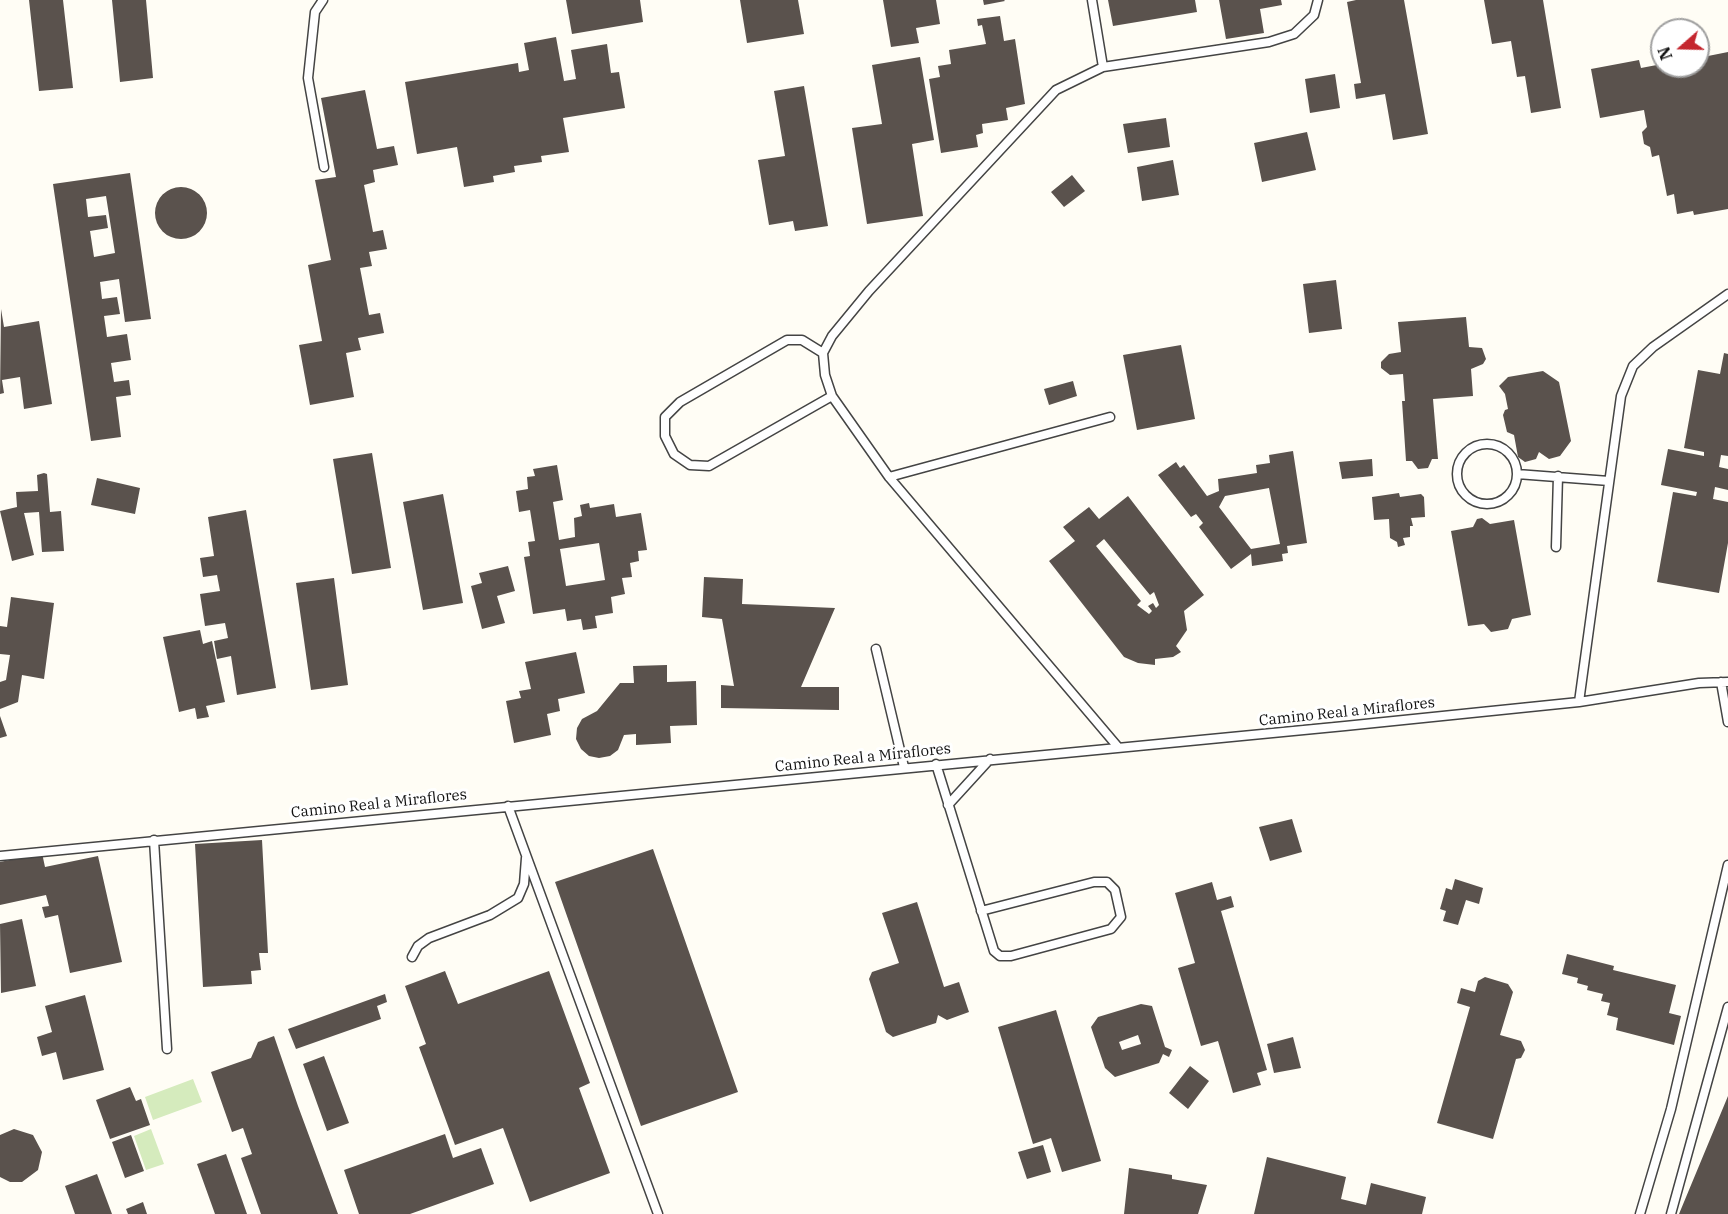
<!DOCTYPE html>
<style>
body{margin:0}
#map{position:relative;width:1728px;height:1214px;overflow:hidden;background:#fffdf5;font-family:"IBM Plex Serif",serif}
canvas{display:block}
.north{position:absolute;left:1650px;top:18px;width:60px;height:60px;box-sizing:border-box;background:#fff;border:2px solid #a0a0a0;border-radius:50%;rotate:250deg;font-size:16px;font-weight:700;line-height:24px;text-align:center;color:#111}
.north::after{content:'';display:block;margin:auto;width:21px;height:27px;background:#c4262e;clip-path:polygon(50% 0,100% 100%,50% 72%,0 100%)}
</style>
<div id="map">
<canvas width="1728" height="1214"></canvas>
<div class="north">N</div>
</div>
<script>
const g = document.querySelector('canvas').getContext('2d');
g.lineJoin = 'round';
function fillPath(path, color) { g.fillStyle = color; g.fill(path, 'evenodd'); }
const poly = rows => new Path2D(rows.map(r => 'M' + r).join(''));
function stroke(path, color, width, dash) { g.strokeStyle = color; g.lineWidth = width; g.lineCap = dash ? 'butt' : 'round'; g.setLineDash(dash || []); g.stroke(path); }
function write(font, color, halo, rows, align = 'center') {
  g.font = font + ' "IBM Plex Serif",serif'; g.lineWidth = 6; g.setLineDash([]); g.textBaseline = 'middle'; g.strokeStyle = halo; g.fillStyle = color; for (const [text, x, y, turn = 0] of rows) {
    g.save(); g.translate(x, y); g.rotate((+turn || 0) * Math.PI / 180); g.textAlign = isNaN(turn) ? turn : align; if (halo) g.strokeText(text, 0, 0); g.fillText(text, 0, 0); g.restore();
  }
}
fillPath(poly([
 [193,1079,202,1102,153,1120,145,1097],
 [151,1129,164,1164,146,1170,134,1136]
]), '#d5ebbd');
fillPath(poly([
 [29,0,63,0,73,88,39,91],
 [112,0,146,0,153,78,120,82],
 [566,0,640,0,643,22,572,34],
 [740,0,798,0,804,34,747,43],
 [883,0,936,0,940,24,916,28,919,43,891,47],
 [983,0,1004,0,1005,1,984,5],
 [1108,0,1195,0,1197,12,1113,26],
 [1219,0,1281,0,1282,5,1260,9,1264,33,1226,39],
 [1356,0,1404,0,1428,134,1393,140,1385,94,1356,99,1354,84,1361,83,1347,2],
 [1484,0,1543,0,1561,108,1531,113,1525,76,1517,77,1511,41,1492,44],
 [1000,16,1004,41,1015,39,1025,104,1006,108,1008,120,982,124,983,133,976,135,978,147,941,153,929,79,940,77,938,66,951,64,949,50,986,44,982,25,978,26,977,19],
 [556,37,564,81,576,79,571,50,607,44,611,73,619,72,625,108,563,118,569,152,541,156,542,162,514,166,515,172,493,176,494,182,464,187,457,147,417,154,405,82,518,63,519,72,529,70,524,43],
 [1728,52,1728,209,1694,215,1693,211,1677,214,1674,194,1667,196,1659,155,1652,157,1650,147,1644,144,1642,132,1647,127,1644,110,1600,118,1591,69,1639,60,1641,68,1662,64,1698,66,1698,58],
 [920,57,934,140,912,144,923,216,867,224,852,128,882,124,872,65],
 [1335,74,1340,108,1310,113,1305,79],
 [804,86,828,226,795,231,793,221,769,225,758,160,785,156,774,91],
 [365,90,377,149,394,146,398,165,373,170,375,182,364,185,373,232,383,230,387,249,369,252,372,266,360,268,369,315,380,313,384,333,358,338,361,350,346,353,354,397,310,405,299,345,322,341,308,265,331,260,315,180,336,177,321,98],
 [1166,118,1170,147,1128,153,1123,124],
 [1307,132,1316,170,1262,182,1254,143],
 [1173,160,1179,195,1142,201,1137,167],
 [130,173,151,319,125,322,119,279,100,282,102,299,117,297,120,314,104,316,107,337,127,334,131,360,111,363,114,382,129,380,131,395,116,397,121,437,91,441,53,184],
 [106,196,115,253,94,257,90,231,108,228,106,215,88,217,86,199],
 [1072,175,1085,191,1064,207,1051,192],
 '155 213a26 26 0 1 1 52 0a26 26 0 1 1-52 0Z',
 [1336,280,1342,329,1309,333,1303,284],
 [1,309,4,327,39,321,52,404,24,409,20,377,2,380,4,393,0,394],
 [1466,317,1469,347,1482,348,1486,359,1483,364,1471,369,1473,396,1433,399,1438,459,1432,459,1428,468,1418,469,1412,461,1406,461,1402,401,1405,401,1403,374,1390,375,1381,368,1381,362,1389,354,1401,352,1398,322],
 [1181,345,1195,419,1137,430,1123,355],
 [1724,353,1728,354,1728,456,1721,455,1719,467,1728,469,1728,490,1715,487,1713,499,1728,502,1728,543,1719,593,1657,582,1673,492,1696,496,1697,492,1661,485,1668,449,1704,456,1704,452,1684,448,1698,370,1720,374],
 [1543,371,1559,382,1571,441,1560,456,1549,459,1539,452,1536,459,1525,462,1518,457,1514,435,1507,432,1503,415,1505,410,1508,409,1505,394,1499,386,1508,377],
 [1073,381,1077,396,1049,405,1044,389],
 [1293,451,1307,543,1287,546,1288,553,1282,554,1283,561,1252,566,1251,554,1231,569,1199,527,1203,523,1196,514,1191,517,1158,475,1176,462,1180,468,1184,465,1207,496,1219,491,1218,479,1257,473,1256,465,1270,463,1269,455],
 [1269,488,1280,544,1251,549,1219,507,1225,496],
 [372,453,391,568,352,574,333,459],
 [1372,459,1373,476,1342,479,1339,462],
 [557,465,563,500,553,502,559,540,575,537,574,518,582,516,580,505,589,503,590,508,614,504,616,517,641,513,647,550,638,551,639,561,630,563,632,577,622,578,625,594,611,597,613,613,595,616,597,628,583,630,581,619,567,621,565,609,533,614,524,557,530,556,528,542,535,541,530,510,519,512,516,491,528,489,527,477,535,476,533,469],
 [599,543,605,580,566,586,560,549],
 [44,473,47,474,50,512,61,511,64,551,42,552,39,512,24,513,34,555,12,561,0,511,17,507,16,492,38,491,37,475],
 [97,478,140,488,135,514,91,505],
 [1399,493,1400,497,1421,494,1424,497,1425,517,1411,518,1413,526,1410,526,1410,537,1403,538,1405,545,1398,547,1397,542,1390,538,1389,519,1374,520,1372,497],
 [443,494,463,603,423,610,403,502],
 [1128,496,1204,595,1184,611,1187,630,1176,646,1181,652,1173,657,1155,659,1155,665,1138,663,1124,657,1049,561,1075,541,1063,527,1089,507,1099,519],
 [1104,539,1150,595,1154,592,1159,605,1156,608,1153,603,1148,606,1152,611,1149,614,1137,605,1141,601,1096,546],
 [246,510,276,688,237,695,231,656,217,659,214,641,228,638,225,623,205,626,200,594,220,591,217,575,203,577,200,558,214,556,208,517],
 [1482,518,1490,524,1514,520,1531,615,1512,619,1508,629,1491,632,1484,624,1468,626,1451,531,1473,527,1477,519],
 [508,566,515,591,497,596,505,623,482,629,471,586,482,583,479,573],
 [704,577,743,579,742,604,835,608,801,687,839,687,839,710,721,708,721,685,734,686,722,619,702,617],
 [334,578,348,685,311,690,296,583],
 [11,597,54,603,44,679,22,675,18,702,0,709,0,682,6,680,10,655,0,654,0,626,7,627],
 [200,630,203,644,212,641,225,702,206,706,209,717,197,719,195,708,179,712,163,637],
 [576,652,585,693,558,699,560,711,547,714,551,735,514,743,506,701,521,698,519,691,531,689,525,662],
 [667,665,667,682,696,681,697,725,670,726,671,743,636,745,636,734,624,735,618,750,610,756,599,758,589,756,581,749,576,739,577,728,582,719,597,711,620,683,634,683,633,666],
 [0,716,7,736,0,738],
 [1292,819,1302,852,1270,861,1259,827],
 [262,840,268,953,259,953,261,970,251,971,252,984,203,987,195,844],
 [653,849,738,1092,641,1126,555,882],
 [42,853,45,867,98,856,122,962,70,973,58,915,45,918,42,907,49,906,46,895,0,905,0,862],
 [1455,879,1483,888,1479,904,1466,900,1458,925,1443,921,1446,911,1440,909,1446,888,1452,890],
 [1212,882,1217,900,1231,896,1234,907,1221,911,1267,1070,1257,1073,1261,1085,1233,1093,1218,1041,1201,1046,1178,968,1195,963,1175,893],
 [917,902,944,987,959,982,969,1012,947,1020,938,1015,936,1023,893,1037,886,1032,869,979,872,972,899,963,882,913],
 [22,919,36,986,1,993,0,924],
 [1567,954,1614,966,1613,970,1676,985,1669,1013,1681,1016,1674,1045,1616,1030,1618,1018,1607,1015,1610,1003,1601,1001,1603,994,1587,990,1588,986,1577,983,1578,978,1562,974],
 [445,971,458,1004,549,971,590,1083,579,1088,610,1173,530,1202,503,1128,455,1145,419,1047,426,1044,405,986],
 [1485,977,1508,984,1513,992,1500,1035,1521,1041,1525,1050,1521,1058,1516,1059,1493,1139,1437,1123,1470,1007,1457,1003,1461,988,1475,992,1478,981],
 [385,994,387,1002,377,1006,381,1019,296,1049,288,1029],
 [85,995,104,1070,63,1080,56,1052,42,1056,37,1037,52,1032,45,1006],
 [1141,1004,1152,1006,1165,1047,1172,1050,1169,1057,1163,1054,1159,1063,1115,1077,1105,1068,1091,1027,1098,1017],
 [1138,1035,1141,1044,1122,1050,1119,1042],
 [1056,1010,1101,1161,1062,1172,1051,1138,1033,1144,998,1027],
 [274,1036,298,1106,338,1214,261,1214,241,1158,252,1154,243,1128,232,1132,211,1072,251,1058,258,1042],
 [1293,1037,1301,1068,1274,1073,1267,1044],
 [324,1056,349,1123,327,1131,303,1064],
 [1190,1066,1209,1081,1188,1109,1169,1093],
 [130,1087,136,1101,141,1099,150,1125,110,1139,96,1100],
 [1728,1096,1728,1214,1679,1214],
 [14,1129,33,1135,42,1152,38,1170,22,1182,10,1182,0,1177,0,1135],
 [445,1134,453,1158,481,1148,494,1184,410,1214,359,1214,344,1170],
 [131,1135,144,1171,125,1178,112,1142],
 [1043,1145,1051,1172,1027,1179,1018,1152],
 [226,1154,247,1214,215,1214,197,1164],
 [1267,1157,1346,1177,1341,1199,1366,1205,1371,1183,1426,1197,1422,1214,1254,1214],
 [1129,1168,1172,1175,1172,1179,1207,1185,1198,1214,1124,1214],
 [97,1174,112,1214,75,1214,65,1186],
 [143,1202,147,1214,128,1214,126,1209]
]), '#5a524d');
const service = poly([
 [323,0,315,12,308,78,324,167],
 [1092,0,1103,67,1269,42,1294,34,1314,15,1318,0],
 [1103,67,1056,90,869,291,832,336,823,353,825,375,832,396,889,477,1118,747],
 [823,353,802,340,787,340,680,402,665,417,665,436,674,454,690,465,709,466,832,396],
 '1457 474a30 30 0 1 1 60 0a30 30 0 1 1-60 0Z',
 [1517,474,1609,481],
 [889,477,1110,417],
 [1556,547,1558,476],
 [876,649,904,767],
 [1721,682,1728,722],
 [1579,702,1621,396,1633,366,1653,347,1728,294],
 [936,764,994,951,1000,956,1011,956,1111,929,1121,917,1115,890,1107,882,1094,882,981,911],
 [948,805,990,759],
 [508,806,658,1214],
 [154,840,167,1049],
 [0,856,1345,726,1579,702,1699,683,1728,682],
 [412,957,418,946,429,938,490,915,518,898,524,884,526,858],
 [1640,1214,1671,1109,1728,865],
 [1671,1214,1728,1007]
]);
stroke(service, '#444', 11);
stroke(service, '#fff', 8);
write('15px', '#111', '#fff', [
 ["Camino Real a Miraflores",1347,712,-6],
 ["Camino Real a Miraflores",863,758,-6],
 ["Camino Real a Miraflores",379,804,-6]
]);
</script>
